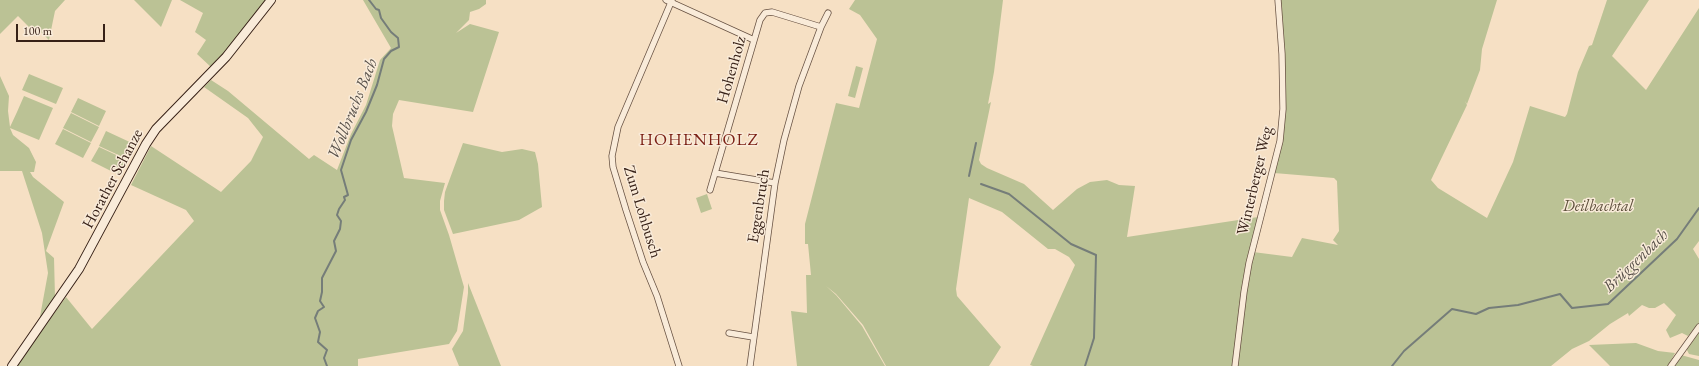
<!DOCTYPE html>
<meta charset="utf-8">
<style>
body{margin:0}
#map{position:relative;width:1699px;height:366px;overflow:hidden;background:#f6e0c4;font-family:"EB Garamond",serif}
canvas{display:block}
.scale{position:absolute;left:16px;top:24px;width:89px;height:18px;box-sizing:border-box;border:2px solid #372117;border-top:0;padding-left:5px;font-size:12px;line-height:14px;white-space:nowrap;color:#372117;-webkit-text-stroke:3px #f9ebd9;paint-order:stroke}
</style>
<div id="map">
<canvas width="1699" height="366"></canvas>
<div class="scale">100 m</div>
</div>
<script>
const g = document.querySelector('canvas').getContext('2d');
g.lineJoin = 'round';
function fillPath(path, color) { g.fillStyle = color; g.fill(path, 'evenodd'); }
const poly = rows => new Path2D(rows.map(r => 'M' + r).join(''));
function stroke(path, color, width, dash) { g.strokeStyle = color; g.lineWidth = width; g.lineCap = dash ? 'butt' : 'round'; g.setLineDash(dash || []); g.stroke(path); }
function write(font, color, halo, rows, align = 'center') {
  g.font = font + ' "EB Garamond",serif'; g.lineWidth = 3; g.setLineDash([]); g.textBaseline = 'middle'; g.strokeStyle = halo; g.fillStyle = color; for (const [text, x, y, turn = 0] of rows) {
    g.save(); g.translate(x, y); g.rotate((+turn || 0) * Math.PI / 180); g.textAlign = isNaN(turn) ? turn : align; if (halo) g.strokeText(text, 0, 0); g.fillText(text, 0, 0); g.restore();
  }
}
fillPath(poly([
 [0,0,65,0,55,11,49,40,37,28,35,33,18,16,0,34],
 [134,0,172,0,161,27],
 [180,0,268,0,212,68,197,54,206,40,195,32,203,13],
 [363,0,486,0,486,4,479,9,470,12,469,20,456,33,470,24,499,32,473,112,399,100,393,114,392,126,404,178,445,183,440,201,440,210,449,235,464,287,457,331,449,344,358,359,358,366,16,366,66,297,92,329,194,221,186,210,131,185,151,146,221,192,251,161,263,137,248,118,204,87,211,80,228,91,309,159,314,155,337,170,351,134,366,105,380,60,391,48],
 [855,0,1003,0,994,72,988,104,991,102,979,160,981,164,987,168,1024,184,1053,210,1077,189,1090,182,1107,180,1119,185,1135,186,1127,237,1258,217,1241,292,1233,366,1033,366,1030,365,1075,265,1069,257,1055,249,1048,249,1002,212,969,198,956,289,957,296,1001,347,989,366,886,366,863,325,836,294,826,286,836,295,862,326,885,366,797,366,791,311,807,313,806,275,811,275,808,244,805,244,805,224,836,103,859,108,877,39,860,15,849,9],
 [1278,0,1497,0,1482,49,1480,70,1467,104,1465,101,1467,105,1431,180,1438,188,1487,218,1513,162,1530,106,1565,117,1567,114,1578,72,1589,46,1592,45,1607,0,1649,0,1612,56,1646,90,1699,8,1699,241,1693,249,1699,259,1699,323,1688,336,1682,333,1670,338,1666,330,1676,315,1664,303,1655,308,1649,308,1642,305,1629,316,1628,313,1610,324,1589,341,1572,349,1551,366,1237,366,1246,294,1253,252,1292,257,1302,238,1338,245,1333,240,1339,231,1337,181,1334,178,1274,173,1283,135],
 [856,66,863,68,855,98,848,96],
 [29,74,63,88,56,104,22,90],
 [0,76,9,96,8,111,10,127,17,112,46,124,39,140,10,128,13,135,29,148,36,162,34,172,30,172,33,177,64,202,46,251,54,258,55,297,39,322,48,273,42,233,22,171,0,171],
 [24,96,53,108,46,124,17,112],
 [78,98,106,111,99,126,71,112],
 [71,113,99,127,91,142,63,128],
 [63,129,91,143,83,158,55,144],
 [106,131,134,144,127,159,99,146],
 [463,143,502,152,522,149,535,152,538,164,542,207,519,220,453,234,444,210,444,201,445,192],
 [99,147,127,160,119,175,91,161],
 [707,194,712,209,701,213,696,198],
 [468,283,501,366,459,366,452,349,463,331,468,293],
 [1699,330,1699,356,1689,354,1686,348],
 [1636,343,1658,351,1675,353,1668,366,1610,366,1589,345],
 [1681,355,1699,360,1699,366,1673,366]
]), '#bbc295');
stroke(poly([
 [969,176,976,143],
 [981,184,1009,194,1071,244,1096,255,1094,338,1085,366],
 [327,366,324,358,327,350,318,342,320,332,315,318,318,311,324,307,320,301,322,292,322,278,336,251,334,241,340,229,341,221,337,215,339,209,345,200,344,197,348,195,341,170,351,140,366,112,377,85,384,59,391,51,399,47,398,38,391,32,381,18,379,10,376,9,369,0],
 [1392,366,1404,351,1452,309,1476,314,1489,308,1518,305,1560,294,1572,308,1608,304,1677,239,1699,208]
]), '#757d79', 2);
const street = poly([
 [666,0,754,40],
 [672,0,618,127,612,156,613,167,626,210,643,262,657,296,679,366],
 [715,173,775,183],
 [710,190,760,20,765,13,772,12,821,27],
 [729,333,753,337],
 [750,366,775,183,784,140,799,86,821,27,828,13],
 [1235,366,1244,292,1249,263,1280,141,1283,109,1282,54,1278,0],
 [1671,366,1699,327]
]);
const secondary = poly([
 [12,366,79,269,146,144,156,129,226,57,271,0]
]);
stroke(street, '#675142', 7);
stroke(secondary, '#372117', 10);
stroke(street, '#f9ebd9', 5.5);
stroke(secondary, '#f9ebd9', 8);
write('16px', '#372117', '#f9ebd9', [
 ["Hohenholz",732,70,-74],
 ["Horather Schanze",113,179,-62],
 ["Winterberger Weg",1255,181,-77],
 ["Eggenbruch",759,206,-81],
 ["Zum Lohbusch",642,212,73]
]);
write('italic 16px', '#5f513d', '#f9ebd9', [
 ["Deilbachtal",1598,207]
]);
write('italic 17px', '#564f48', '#f9ebd9', [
 ["Wollbruchs Bach",353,109,-68],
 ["Brüggenbach",1636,261,-44]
]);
g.letterSpacing = '1px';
write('17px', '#7a1f14', '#f9ebd9', [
 ["HOHENHOLZ",699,140]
]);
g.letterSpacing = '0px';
</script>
